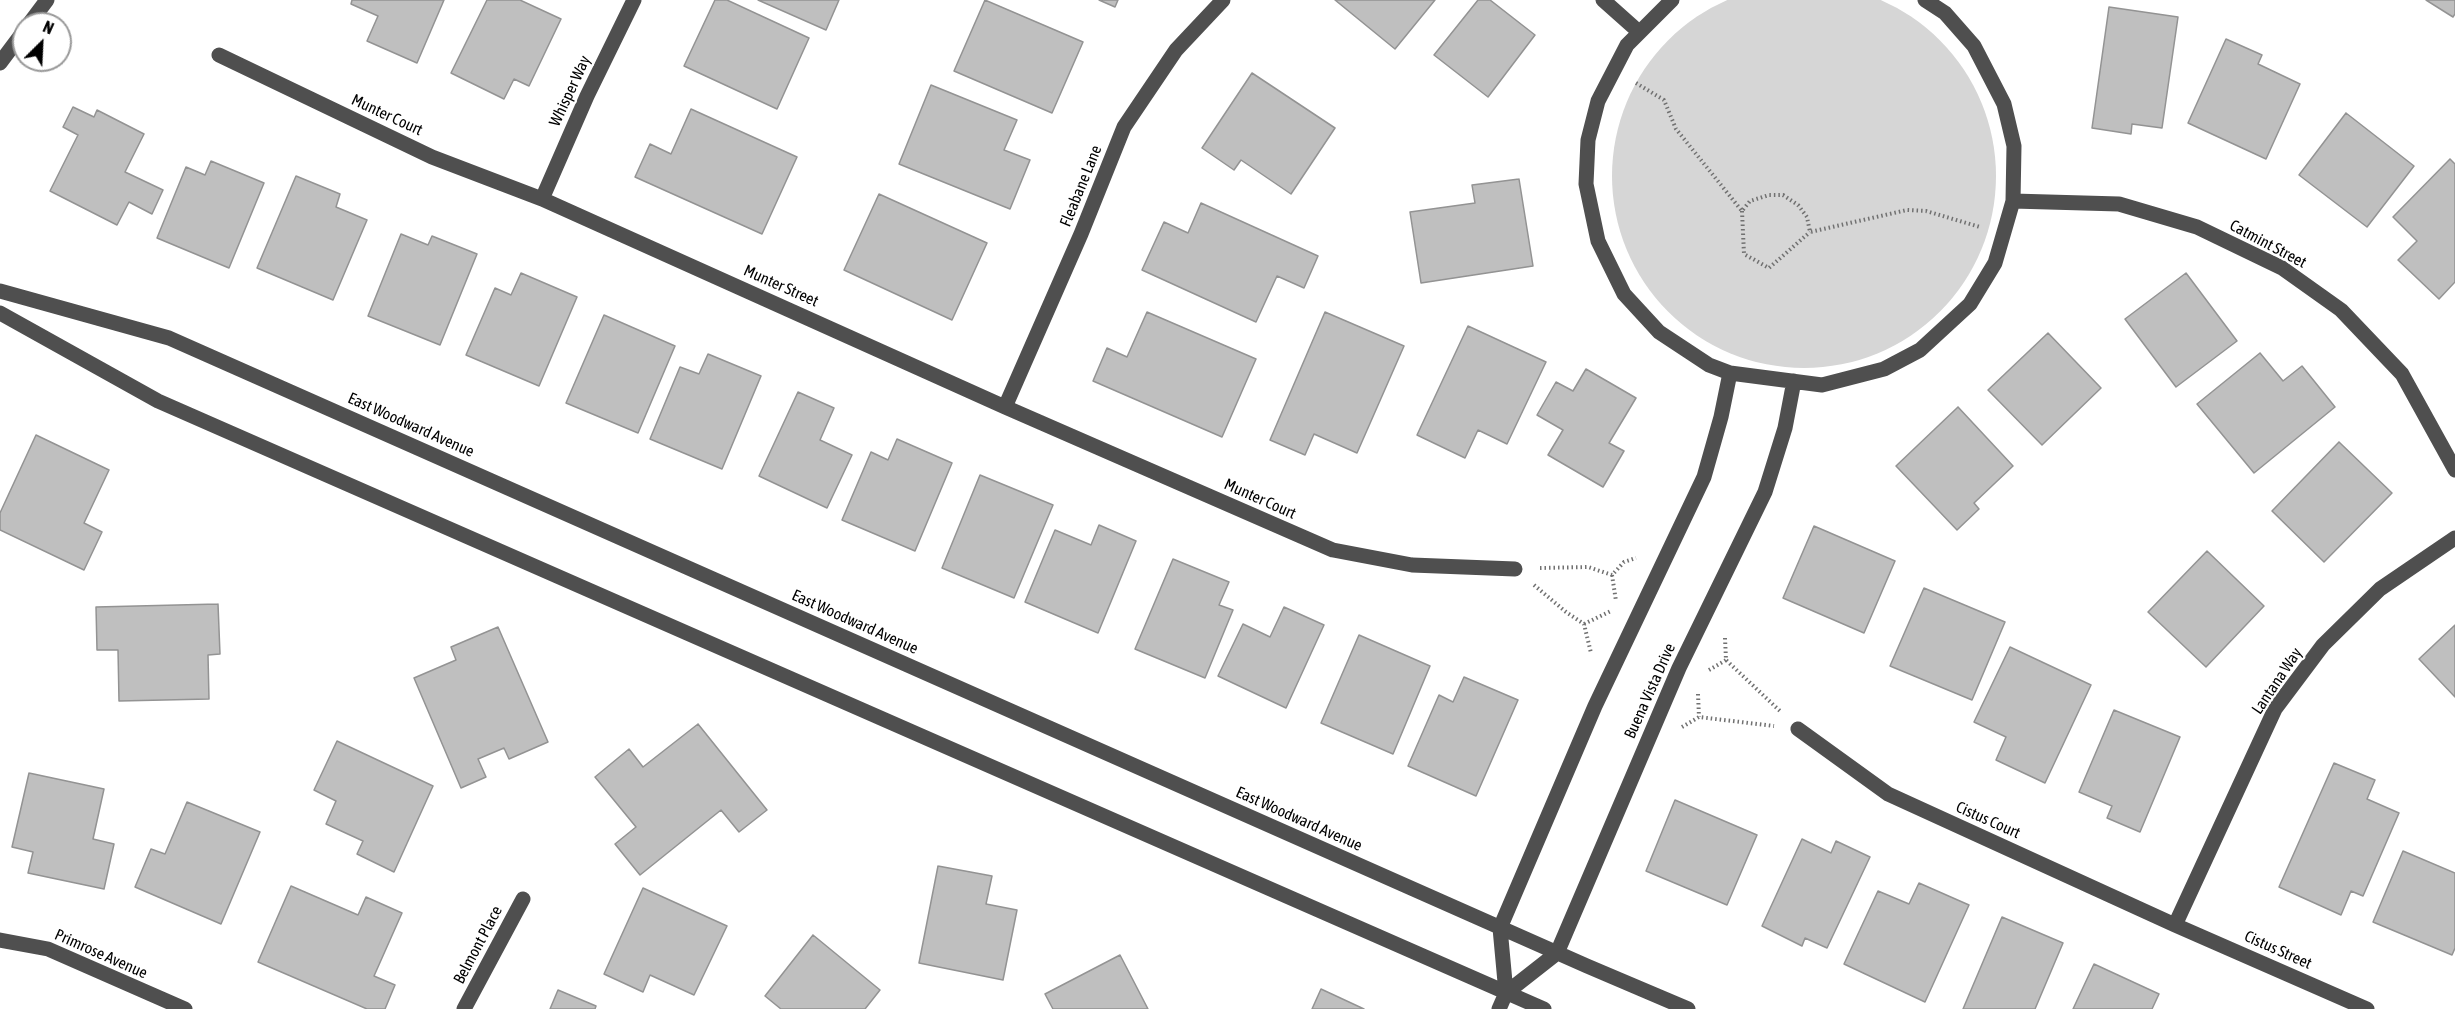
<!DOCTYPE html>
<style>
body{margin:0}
#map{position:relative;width:2455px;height:1009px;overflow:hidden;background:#fff;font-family:"Asap Condensed",sans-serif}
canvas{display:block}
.north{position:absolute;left:12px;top:12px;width:60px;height:60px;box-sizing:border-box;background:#fff;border:2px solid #999;border-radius:50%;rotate:24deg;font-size:16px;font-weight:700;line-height:24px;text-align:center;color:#000}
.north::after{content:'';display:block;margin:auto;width:21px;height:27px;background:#000;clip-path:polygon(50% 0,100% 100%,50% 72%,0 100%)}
</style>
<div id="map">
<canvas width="2455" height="1009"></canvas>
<div class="north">N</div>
</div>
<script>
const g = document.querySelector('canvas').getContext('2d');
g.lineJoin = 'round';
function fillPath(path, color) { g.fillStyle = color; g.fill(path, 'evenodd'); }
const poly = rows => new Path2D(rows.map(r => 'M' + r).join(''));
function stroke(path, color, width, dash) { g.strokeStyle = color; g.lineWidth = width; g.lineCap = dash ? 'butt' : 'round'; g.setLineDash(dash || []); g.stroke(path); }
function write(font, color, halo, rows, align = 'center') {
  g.font = font + ' "Asap Condensed",sans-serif'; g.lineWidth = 4.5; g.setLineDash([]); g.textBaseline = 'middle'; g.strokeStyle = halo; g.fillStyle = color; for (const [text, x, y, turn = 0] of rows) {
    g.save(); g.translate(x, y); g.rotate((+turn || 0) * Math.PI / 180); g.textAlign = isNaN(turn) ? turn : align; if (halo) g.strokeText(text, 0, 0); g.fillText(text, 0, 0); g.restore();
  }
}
fillPath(poly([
 '1612 176a192 192 0 1 1 384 0a192 192 0 1 1-384 0Z'
]), '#d6d6d6');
const building = poly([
 [352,0,444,0,417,63,367,41,378,16,351,4,352,0],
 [487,0,520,0,561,19,529,86,514,79,504,99,451,73,487,0],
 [715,0,727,0,809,38,777,109,684,66,715,0],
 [758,0,839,0,826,30,758,0],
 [985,0,1083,42,1052,113,954,71,985,0],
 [1099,0,1118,0,1115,7,1099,0],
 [1335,0,1435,0,1395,49,1335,0],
 [1478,0,1490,0,1535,35,1488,97,1434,55,1478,0],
 [2426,0,2455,0,2455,14,2453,17,2426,0],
 [2109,7,2178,17,2162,128,2132,124,2131,134,2092,128,2109,7],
 [2226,39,2262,55,2258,64,2300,84,2266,159,2188,123,2226,39],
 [1252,73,1335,128,1291,194,1241,160,1234,170,1202,148,1252,73],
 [931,85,1017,120,1004,150,1030,160,1010,209,899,164,931,85],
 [73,107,94,117,97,110,144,134,125,172,163,190,152,214,129,202,117,225,50,191,78,135,63,127,73,107],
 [691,109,797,157,762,234,635,177,650,144,671,154,691,109],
 [2346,113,2414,166,2367,227,2299,175,2346,113],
 [2450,159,2455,164,2455,282,2439,299,2398,260,2417,241,2393,217,2450,159],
 [211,161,264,183,229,268,157,238,186,167,205,175,211,161],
 [296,176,340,194,336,207,367,220,333,300,257,268,296,176],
 [1519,179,1533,266,1421,283,1410,212,1475,203,1472,185,1519,179],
 [879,194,987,243,952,320,844,270,879,194],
 [1201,203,1318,256,1304,288,1277,276,1256,322,1142,270,1164,222,1188,233,1201,203],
 [401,234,428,245,432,236,477,254,440,345,368,316,401,234],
 [521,273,577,297,539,386,466,355,495,288,511,295,521,273],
 [2186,273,2237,341,2176,387,2125,319,2186,273],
 [1147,312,1256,359,1222,437,1093,381,1107,348,1127,357,1147,312],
 [1325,312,1404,346,1357,453,1314,434,1305,455,1270,440,1325,312],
 [604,315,675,346,638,433,566,403,604,315],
 [1468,326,1546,362,1507,444,1478,430,1465,458,1417,435,1468,326],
 [2048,333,2101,388,2042,445,1988,390,2048,333],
 [2260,353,2283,381,2302,366,2335,407,2254,473,2197,404,2260,353],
 [708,354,761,376,722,469,650,439,680,367,699,374,708,354],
 [1586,369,1636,398,1609,443,1624,451,1603,487,1548,455,1563,430,1537,415,1556,382,1573,391,1586,369],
 [798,392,834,408,820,440,852,455,827,508,759,476,798,392],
 [1958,407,2013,466,1974,503,1979,509,1957,530,1896,466,1958,407],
 [36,435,109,470,84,523,102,532,84,570,0,530,0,513,36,435],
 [897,439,952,463,915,551,842,520,871,452,888,460,897,439],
 [2339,442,2392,493,2324,562,2272,511,2339,442],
 [980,475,1053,505,1014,598,942,568,980,475],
 [1099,525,1136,541,1098,633,1025,602,1055,530,1091,545,1099,525],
 [1814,526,1895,561,1864,633,1783,598,1814,526],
 [2207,551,2264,606,2206,667,2148,612,2207,551],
 [1173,559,1229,582,1219,605,1233,610,1205,678,1135,649,1173,559],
 [1924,588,2005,622,1972,700,1890,666,1924,588],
 [218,604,220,654,208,655,209,699,119,701,118,650,97,650,96,607,218,604],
 [1284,607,1324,625,1286,708,1218,676,1243,624,1270,637,1284,607],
 [2455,625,2455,697,2419,659,2455,625],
 [498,627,548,742,509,759,504,748,478,759,486,777,461,788,414,678,456,660,451,647,498,627],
 [1359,635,1430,666,1393,754,1321,723,1359,635],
 [2010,647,2091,685,2045,783,1996,760,2006,737,1974,722,2010,647],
 [1464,677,1518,700,1476,796,1408,766,1439,695,1453,702,1464,677],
 [2114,710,2180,737,2140,832,2107,818,2112,806,2079,792,2114,710],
 [698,724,767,810,739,832,721,810,640,875,615,844,636,827,595,777,629,749,643,767,698,724],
 [337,741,433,786,394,872,357,854,363,841,326,824,336,801,314,790,337,741],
 [2334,763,2375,780,2367,799,2399,813,2363,896,2351,891,2341,915,2279,887,2334,763],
 [29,773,104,789,93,839,114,844,104,889,28,873,33,852,12,847,29,773],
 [1675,800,1757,835,1727,905,1646,871,1675,800],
 [187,802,260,832,221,924,135,887,151,849,165,854,187,802],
 [1802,839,1831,853,1836,841,1870,857,1827,948,1805,938,1802,946,1762,926,1802,839],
 [2403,851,2455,873,2455,948,2452,955,2373,922,2403,851],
 [938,866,992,876,986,904,1017,910,1003,980,919,963,938,866],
 [1919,883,1969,905,1925,1002,1844,964,1878,891,1909,904,1919,883],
 [291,886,358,915,366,897,402,913,374,976,395,985,385,1009,367,1009,258,962,291,886],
 [643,888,727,926,694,995,650,975,643,992,604,974,643,888],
 [2002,917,2063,943,2035,1009,1963,1009,2002,917],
 [813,935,880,990,865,1009,781,1009,765,996,813,935],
 [1120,955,1148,1009,1053,1009,1045,994,1120,955],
 [2094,964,2159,994,2152,1009,2073,1009,2094,964],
 [1321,989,1364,1009,1312,1009,1321,989],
 [558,990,596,1006,595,1009,550,1009,558,990]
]);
fillPath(building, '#bfbfbf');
stroke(building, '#939393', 1.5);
stroke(poly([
 [1636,83,1664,100,1676,129,1742,211,1750,201,1769,195,1783,195,1798,205,1807,217,1810,232,1907,210,1926,211,1980,227],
 [1742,211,1744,254,1769,268,1810,232],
 [1540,568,1588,567,1612,575,1624,562,1636,558],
 [1612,575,1616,601],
 [1534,585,1566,612,1584,624,1591,653],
 [1584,624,1611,611],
 [1725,638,1726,660,1781,712],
 [1709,670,1726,660],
 [1698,694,1699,717],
 [1682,727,1699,717,1774,726]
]), '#717171', 4, [1.5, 3]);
stroke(poly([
 [1603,0,1639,32],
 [1672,0,1627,45,1598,101,1588,140,1586,184,1598,241,1624,294,1659,332,1709,365,1730,373,1822,385,1884,369,1920,350,1970,304,1995,263,2013,201,2014,146,2004,104,1974,46,1945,13,1925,0],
 [29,24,47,0],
 [219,55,432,157,542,199,1005,407,1333,550,1412,565,1515,569],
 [0,63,24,31],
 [542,199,587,96,634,0],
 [2013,201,2119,204,2197,227,2282,268,2341,310,2402,374,2455,470],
 [0,291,169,338,1587,966,1688,1009],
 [0,313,158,401,1544,1009],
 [1005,407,1081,234,1124,127,1176,50,1223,0],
 [1798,729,1888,794,2175,925,2367,1009],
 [2175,925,2275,709,2323,645,2380,589,2455,538],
 [0,940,48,949,185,1009],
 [1506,993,1500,928,1595,706,1704,477,1721,417,1730,373],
 [464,1009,523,899],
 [1499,1009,1506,993,1557,953,1679,668,1765,492,1785,428,1794,381]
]), '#4f4f4f', 15);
write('16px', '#000', '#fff', [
 ["Whisper Way",570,91,-65],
 ["Munter Court",387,115,25],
 ["Fleabane Lane",1081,186,-68],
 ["Catmint Street",2268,244,28],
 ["Munter Street",781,286,24],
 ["East Woodward Avenue",411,425,24],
 ["Munter Court",1260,499,24],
 ["East Woodward Avenue",855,622,24],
 ["Lantana Way",2277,681,-56],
 ["Buena Vista Drive",1650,691,-66],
 ["East Woodward Avenue",1299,819,24],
 ["Cistus Court",1988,820,24],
 ["Belmont Place",478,945,-62],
 ["Cistus Street",2278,950,24],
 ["Primrose Avenue",101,954,24]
]);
</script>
